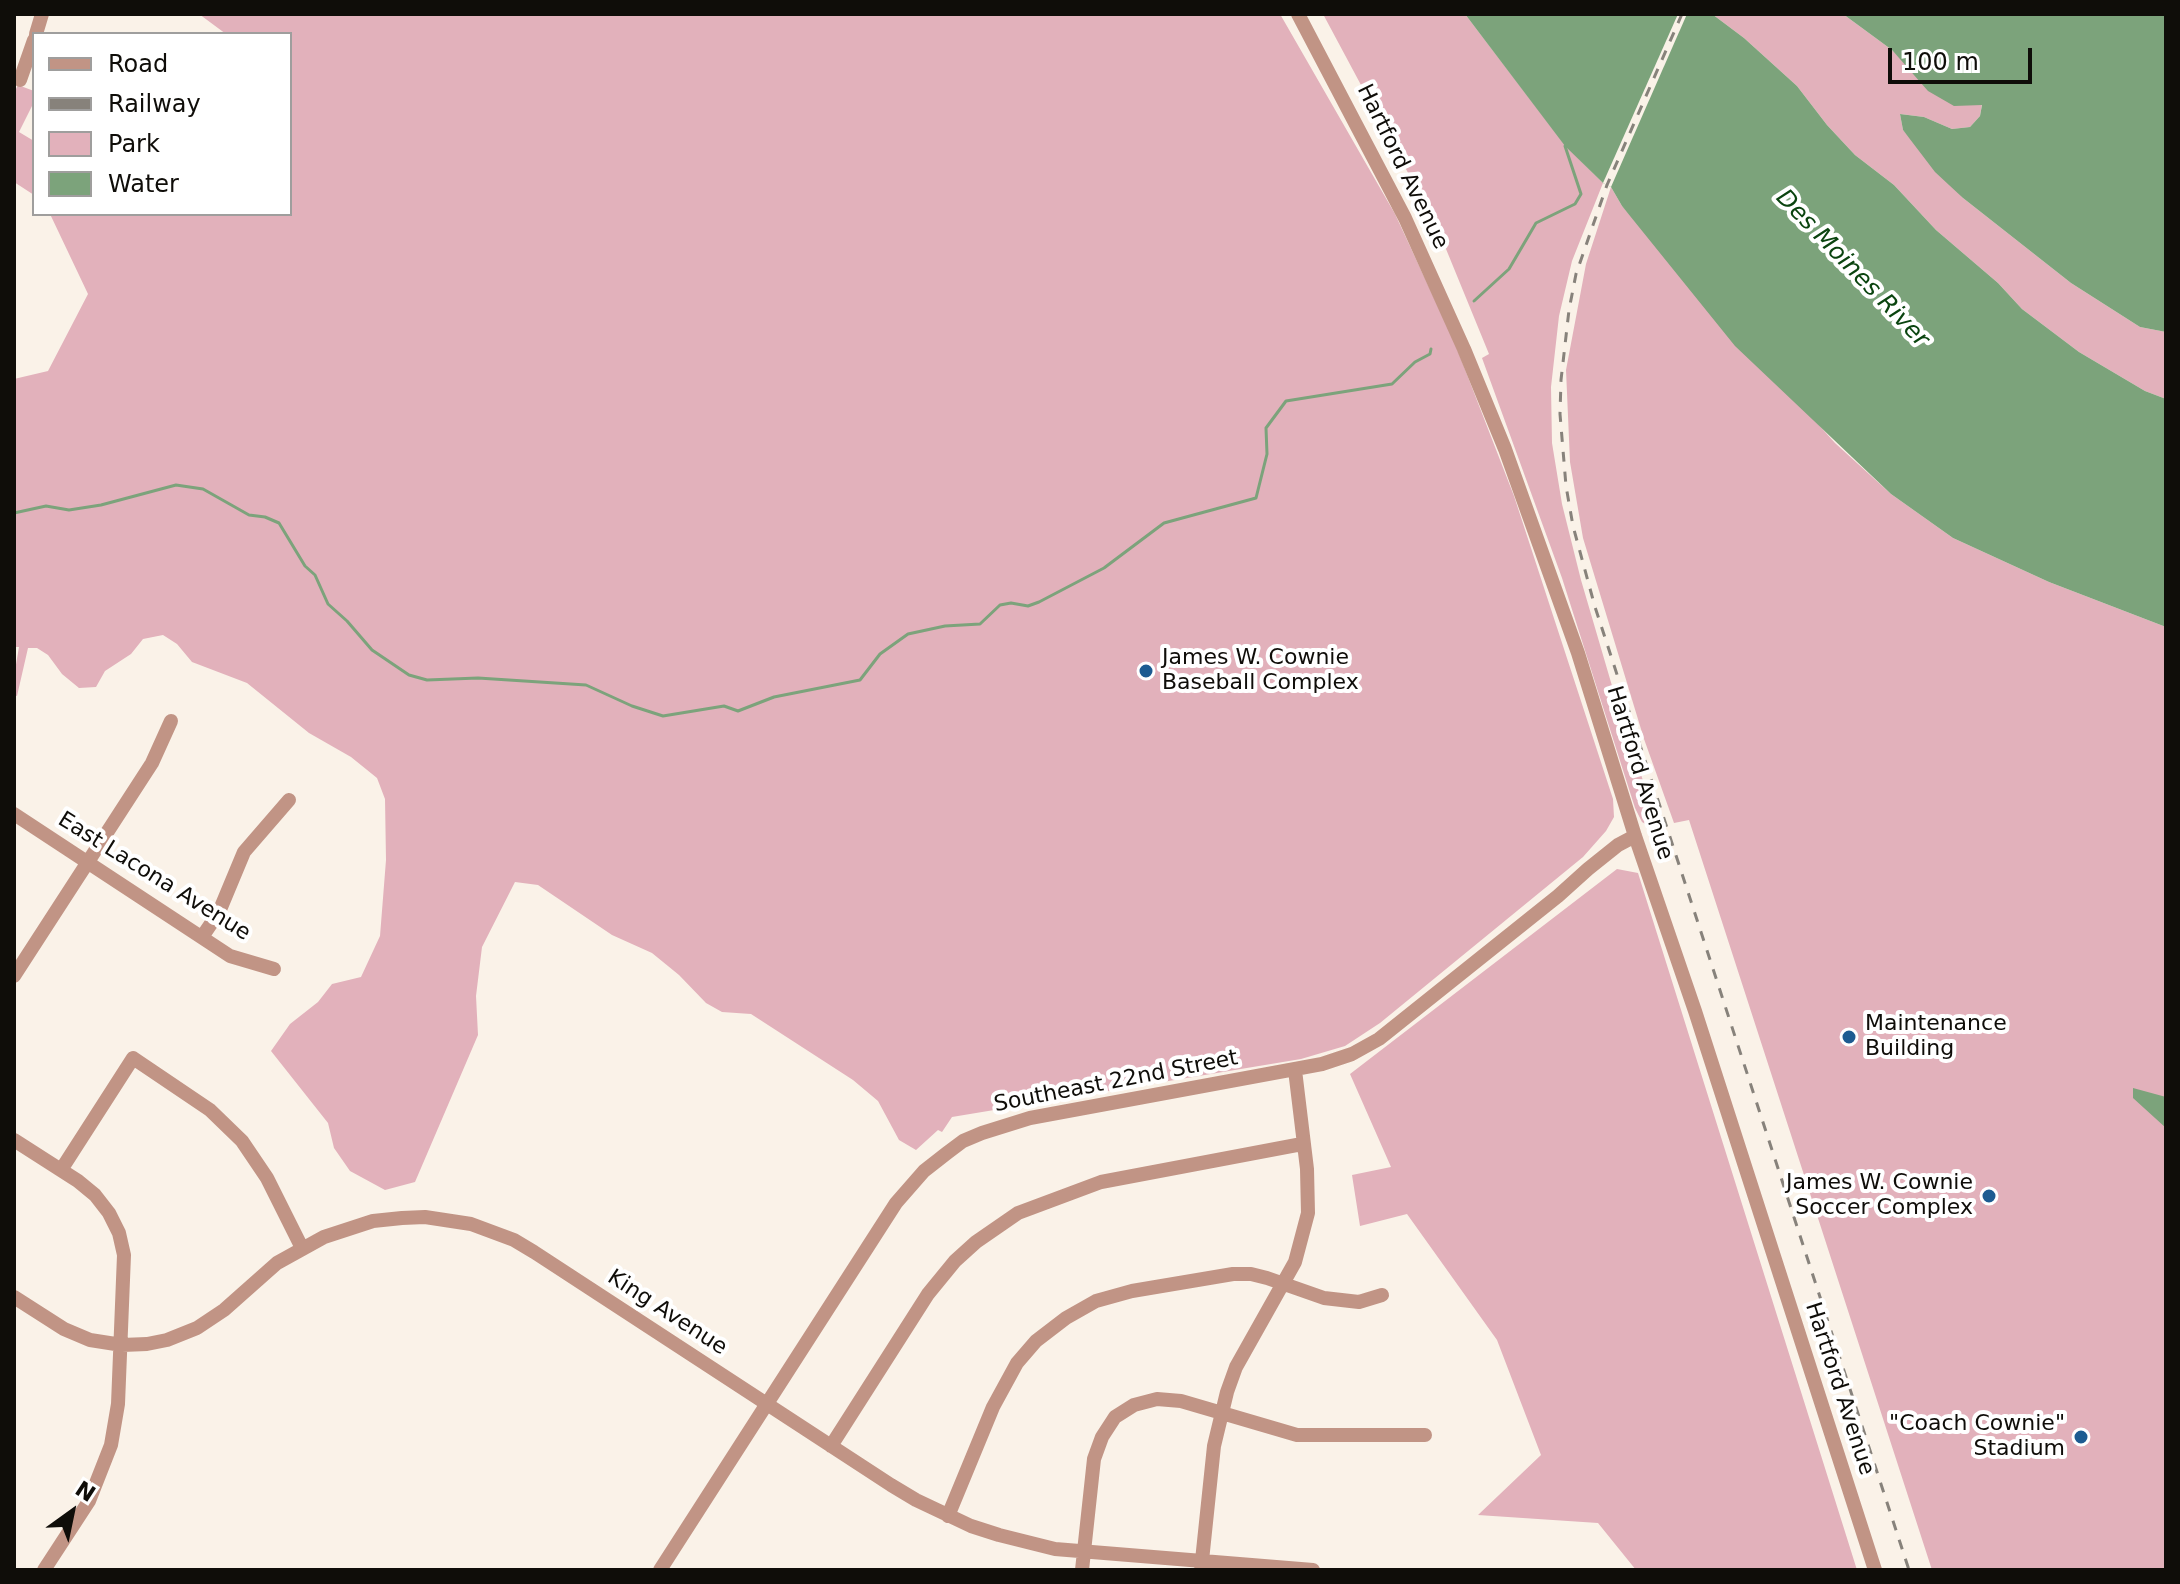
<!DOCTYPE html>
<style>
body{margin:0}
#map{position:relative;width:2180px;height:1584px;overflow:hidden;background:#faf2e8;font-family:"DejaVu Sans",sans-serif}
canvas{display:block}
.frame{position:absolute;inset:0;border:16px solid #0f0d09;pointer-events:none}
.legend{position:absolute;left:32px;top:32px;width:260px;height:184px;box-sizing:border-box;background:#fff;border:2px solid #9f9e9d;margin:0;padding:10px 14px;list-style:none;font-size:24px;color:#0f0d09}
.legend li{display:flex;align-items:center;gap:16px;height:40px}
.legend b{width:40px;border:2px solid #9f9e9d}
.north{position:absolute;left:32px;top:1472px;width:80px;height:80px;-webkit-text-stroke:6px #fff;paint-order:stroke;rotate:33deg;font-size:22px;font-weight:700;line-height:32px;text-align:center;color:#0f0d09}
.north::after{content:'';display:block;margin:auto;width:28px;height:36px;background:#0f0d09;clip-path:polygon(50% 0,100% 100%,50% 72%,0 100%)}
.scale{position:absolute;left:1888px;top:48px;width:144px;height:36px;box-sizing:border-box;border:4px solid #0f0d09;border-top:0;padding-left:10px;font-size:24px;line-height:28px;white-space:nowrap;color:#0f0d09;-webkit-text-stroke:6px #fff;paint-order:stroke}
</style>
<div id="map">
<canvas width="2180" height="1584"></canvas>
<div class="frame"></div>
<ul class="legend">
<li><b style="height:10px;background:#c19485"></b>Road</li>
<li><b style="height:10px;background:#87827b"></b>Railway</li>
<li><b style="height:22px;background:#e2b1bb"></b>Park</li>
<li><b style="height:22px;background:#7ca37b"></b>Water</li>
</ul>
<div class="north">N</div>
<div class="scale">100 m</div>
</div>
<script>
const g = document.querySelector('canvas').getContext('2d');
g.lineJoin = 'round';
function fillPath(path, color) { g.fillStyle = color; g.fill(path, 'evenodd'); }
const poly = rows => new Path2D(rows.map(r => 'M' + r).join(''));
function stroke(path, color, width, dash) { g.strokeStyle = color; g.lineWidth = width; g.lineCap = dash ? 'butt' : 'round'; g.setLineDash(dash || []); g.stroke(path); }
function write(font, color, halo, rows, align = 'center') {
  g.font = font + ' "DejaVu Sans",sans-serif'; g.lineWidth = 8; g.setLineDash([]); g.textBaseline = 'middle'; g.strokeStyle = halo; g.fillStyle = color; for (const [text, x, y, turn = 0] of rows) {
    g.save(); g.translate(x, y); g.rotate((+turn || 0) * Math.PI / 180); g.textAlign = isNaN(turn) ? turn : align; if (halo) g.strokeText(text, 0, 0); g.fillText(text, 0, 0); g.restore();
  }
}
fillPath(poly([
 [199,14,1280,14,1395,214,1454,341,1514,496,1613,799,1614,817,1606,831,1583,857,1380,1023,1345,1046,1301,1059,952,1117,942,1132,938,1130,916,1150,899,1140,878,1101,853,1080,751,1014,722,1012,706,1003,679,975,652,953,612,935,538,885,515,882,482,947,476,996,478,1035,415,1182,385,1190,350,1171,334,1148,328,1123,271,1051,290,1024,318,1002,332,984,361,977,380,936,386,860,385,799,377,778,351,757,309,733,247,683,192,662,177,644,163,635,143,639,131,654,105,671,96,687,79,688,62,674,48,655,37,648,28,648,17,696,14,695,14,676,19,647,14,647,14,379,48,371,88,294,50,214,290,214,290,34,226,34],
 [1323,14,1465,14,1565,145,1603,183,1572,261,1559,316,1551,387,1552,443,1562,504,1581,580,1615,696,1658,826,1650,827,1642,822,1635,808,1562,578,1482,358,1489,354,1437,227],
 [1712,14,1843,14,1892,50,1910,69,1982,104,1980,116,1970,127,1952,129,1924,117,1900,114,1903,130,1963,198,2071,283,2140,327,2166,332,2166,399,2145,391,2079,352,2022,309,1998,283,1936,230,1894,185,1855,155,1827,125,1797,86,1744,38],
 [18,85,34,91,34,102,19,132,34,141,34,195,14,182,14,93],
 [1611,187,1622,206,1835,443,1891,494,1953,538,2049,582,2166,627,2166,1570,1932,1570,1689,820,1674,823,1644,739,1583,538,1570,462,1566,370,1586,264],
 [1617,869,1638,873,1857,1570,1636,1570,1598,1523,1478,1515,1541,1455,1497,1340,1407,1214,1360,1226,1352,1175,1391,1167,1350,1074]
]), '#e2b1bb');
fillPath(poly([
 [1465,14,1712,14,1744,38,1797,86,1827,125,1855,155,1894,185,1936,230,1998,283,2022,309,2079,352,2145,391,2166,399,2166,627,2049,582,1953,538,1891,494,1735,346,1622,206,1611,187,1603,183,1565,146],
 [1843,14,2166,14,2166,332,2140,327,2071,283,1963,198,1935,172,1903,130,1900,114,1924,117,1952,129,1970,127,1980,116,1982,105,1954,106,1928,91,1892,50],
 [2133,1088,2166,1097,2166,1128,2133,1098]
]), '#7ca37b');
fillPath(poly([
 [1678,14,1687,14,1611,187,1603,183]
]), '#faf2e8');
stroke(poly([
 [1474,301,1509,269,1536,223,1575,204,1581,194,1565,146,1567,143],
 [14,513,46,506,69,510,101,505,176,485,203,489,249,515,265,517,279,523,305,566,315,575,328,604,347,621,372,650,409,675,427,680,478,678,586,685,632,706,663,716,724,706,738,711,774,697,860,680,880,654,908,634,945,626,980,624,1000,605,1011,603,1028,606,1039,602,1104,568,1164,523,1256,498,1267,454,1266,428,1286,401,1392,384,1415,362,1430,354,1431,349]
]), '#7ca37b', 3);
stroke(poly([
 [1298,14,1405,218,1464,349,1505,449,1578,653,1635,836,1695,1011,1875,1570],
 [36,34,42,14],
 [20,80,34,40],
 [14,814,230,956,274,969],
 [202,937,219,912,244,852,289,800],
 [14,976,152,763,171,721],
 [14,1140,78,1181,95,1195,109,1213,119,1233,124,1255,118,1404,111,1445,89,1501,44,1570],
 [61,1170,133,1058,210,1110,242,1141,267,1178,302,1248],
 [14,1297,64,1329,90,1340,122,1345,147,1344,167,1340,197,1328,224,1310,277,1263,324,1237,373,1221,402,1218,425,1217,471,1224,514,1240,534,1252,891,1485,916,1500,971,1526,999,1535,1055,1549,1313,1570],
 [831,1446,928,1294,955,1261,976,1242,1018,1213,1101,1182,1302,1144],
 [948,1516,993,1407,1017,1363,1036,1341,1066,1318,1096,1301,1132,1291,1233,1274,1251,1274,1267,1278,1324,1298,1359,1302,1382,1295],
 [660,1570,896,1203,924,1171,947,1153,963,1141,982,1133,1030,1118,1322,1064,1352,1054,1379,1039,1558,896,1588,869,1618,845,1635,836],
 [1082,1570,1094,1459,1102,1437,1115,1417,1134,1405,1157,1399,1181,1401,1297,1435,1425,1435],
 [1201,1570,1214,1446,1227,1392,1236,1367,1295,1262,1308,1213,1307,1169,1295,1070]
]), '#c19485', 14);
stroke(poly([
 [1682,14,1607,185,1576,274,1569,310,1561,380,1560,414,1566,486,1573,526,1595,607,1909,1570]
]), '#87827b', 3, [10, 10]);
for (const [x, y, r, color] of [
 [1146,671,8,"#1d5b91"],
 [1849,1037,8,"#1d5b91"],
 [1989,1196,8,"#1d5b91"],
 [2081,1437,8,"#1d5b91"]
]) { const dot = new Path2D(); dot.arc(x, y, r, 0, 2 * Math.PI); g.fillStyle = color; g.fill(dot); stroke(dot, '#fff', 3); }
write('22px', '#0f0d09', '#fff', [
 ["Hartford Avenue",1402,167,64],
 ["Hartford Avenue",1639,773,73],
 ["East Lacona Avenue",154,877,32],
 ["Southeast 22nd Street",1116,1082,-11],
 ["King Avenue",667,1313,33],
 ["Hartford Avenue",1839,1389,72]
]);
write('22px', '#0f0d09', '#fff', [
 ["James W. Cownie",1162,658],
 ["Baseball Complex",1162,683],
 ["Maintenance",1865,1024],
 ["Building",1865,1049],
 ["James W. Cownie",1973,1183,"right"],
 ["Soccer Complex",1973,1208,"right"],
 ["\"Coach Cownie\"",2065,1424,"right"],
 ["Stadium",2065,1449,"right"]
], 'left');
write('italic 24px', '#0a440f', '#fff', [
 ["Des Moines River",1852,269,46]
]);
</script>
